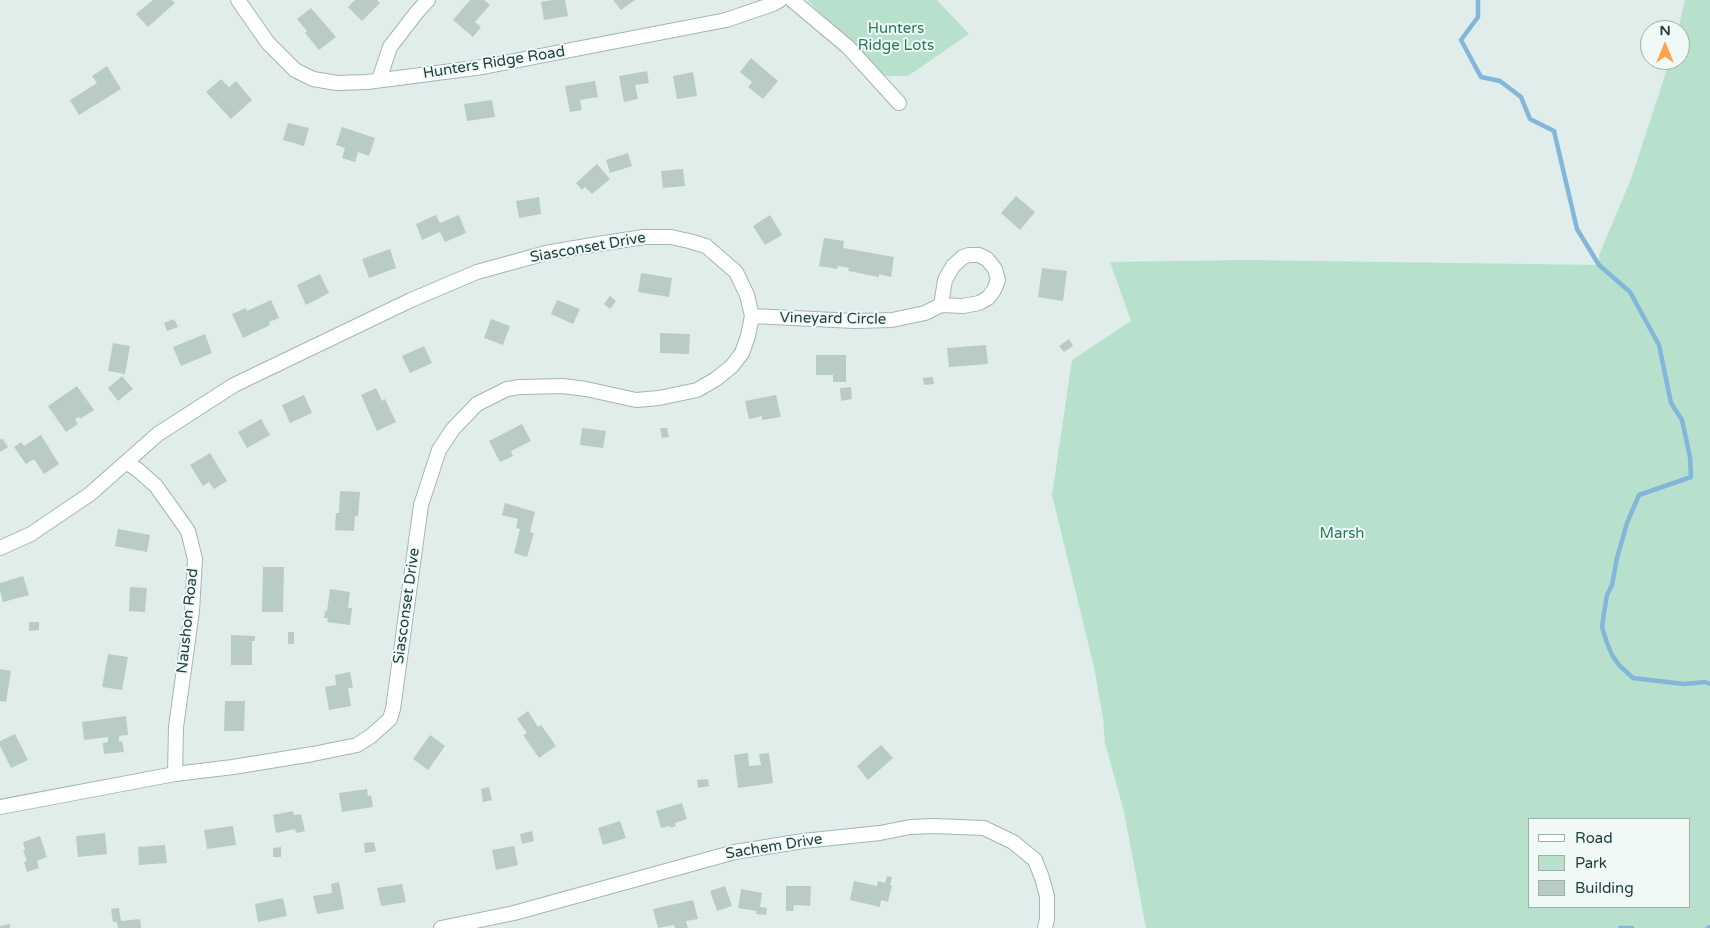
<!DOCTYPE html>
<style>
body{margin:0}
#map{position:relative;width:1710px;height:928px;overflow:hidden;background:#e0edeb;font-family:"Varela Round",sans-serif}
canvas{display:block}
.legend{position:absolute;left:1528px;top:818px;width:162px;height:90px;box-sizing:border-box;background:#f1f9f7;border:1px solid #9dafad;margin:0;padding:6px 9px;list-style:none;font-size:15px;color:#1f403f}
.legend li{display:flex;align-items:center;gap:10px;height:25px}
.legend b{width:25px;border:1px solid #9dafad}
.north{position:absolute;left:1640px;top:20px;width:50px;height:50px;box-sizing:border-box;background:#f1f9f7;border:1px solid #9dafad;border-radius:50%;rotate:0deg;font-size:14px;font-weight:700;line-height:20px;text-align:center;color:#1f403f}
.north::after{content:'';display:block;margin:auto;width:18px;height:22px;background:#ffa34d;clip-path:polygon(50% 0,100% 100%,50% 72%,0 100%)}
</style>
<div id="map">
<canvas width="1710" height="928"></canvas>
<ul class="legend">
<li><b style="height:6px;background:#fff"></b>Road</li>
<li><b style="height:14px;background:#b7e1cc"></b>Park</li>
<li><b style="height:14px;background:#b8cbc7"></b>Building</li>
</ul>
<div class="north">N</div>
</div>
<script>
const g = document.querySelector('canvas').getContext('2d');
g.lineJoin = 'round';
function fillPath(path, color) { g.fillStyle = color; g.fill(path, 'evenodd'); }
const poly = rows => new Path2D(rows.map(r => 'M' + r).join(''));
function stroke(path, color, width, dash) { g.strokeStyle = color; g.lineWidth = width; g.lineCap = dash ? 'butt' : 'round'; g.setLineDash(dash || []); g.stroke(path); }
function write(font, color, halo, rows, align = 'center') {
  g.font = font + ' "Varela Round",sans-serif'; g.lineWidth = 4; g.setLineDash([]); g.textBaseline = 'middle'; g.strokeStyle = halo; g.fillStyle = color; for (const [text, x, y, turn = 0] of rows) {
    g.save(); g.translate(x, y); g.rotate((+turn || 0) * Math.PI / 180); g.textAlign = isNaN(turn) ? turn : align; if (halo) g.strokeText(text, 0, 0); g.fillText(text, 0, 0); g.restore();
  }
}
fillPath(poly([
 [807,0,937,0,969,34,908,76,886,76,878,72],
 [1685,0,1710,0,1710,928,1146,928,1124,812,1105,743,1103,718,1094,667,1052,495,1072,360,1131,321,1110,262,1244,260,1599,265,1599,255,1631,179,1670,60,1680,60,1680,30,1678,30],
 [1529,819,1689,819,1689,907,1529,907]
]), '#b7e1cc');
stroke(poly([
 [1478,0,1478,17,1461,40,1481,77,1500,81,1521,97,1530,119,1554,131,1577,229,1599,265,1630,292,1659,345,1671,403,1682,420,1690,457,1691,477,1639,495,1627,523,1617,558,1612,585,1607,595,1604,613,1602,627,1607,643,1612,655,1619,665,1633,678,1684,684,1705,682,1710,684],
 [1620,928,1632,928],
 [1708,928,1710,927]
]), '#82b7d9', 4.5);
fillPath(poly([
 [153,0,172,0,175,3,148,27,136,14],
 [355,0,377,0,380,3,362,21,348,7],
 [470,0,484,0,490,5,475,22,481,27,473,37,453,20],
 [553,0,565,0,568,16,544,20,541,2],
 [613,0,635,0,621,10],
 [311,8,336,37,319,50,305,33,307,31,297,19],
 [751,58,778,81,763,99,748,87,752,82,740,72],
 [107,66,121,89,79,115,70,100,97,83,92,76],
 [647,71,649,83,635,85,638,99,624,102,619,76],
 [693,72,697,96,677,99,673,76],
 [221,79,229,87,236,81,252,100,231,119,206,92],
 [595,81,598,97,580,100,582,110,570,112,565,86],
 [492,100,495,117,467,121,464,104],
 [288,123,309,128,304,146,283,140],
 [342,127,375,138,369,156,358,152,355,162,342,158,345,148,336,145],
 [628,153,632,166,610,173,606,160],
 [597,164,610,179,592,194,585,187,582,190,576,183],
 [683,169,685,186,663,188,661,171],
 [1016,196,1035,212,1020,230,1001,213],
 [539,197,541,214,519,218,516,201],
 [436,215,440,223,459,215,466,233,445,242,440,232,422,240,416,224],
 [770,215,782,235,765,245,753,226],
 [824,238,844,241,843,248,894,257,891,277,879,274,879,277,848,271,849,268,838,266,837,269,819,266],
 [390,249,396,268,369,278,362,259],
 [1042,268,1067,271,1063,301,1038,297],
 [641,273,672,278,669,297,638,292],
 [320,274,329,293,306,305,297,285],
 [610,296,616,301,610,309,604,304],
 [271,300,279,318,269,322,270,325,243,338,232,314,246,308,247,311],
 [557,300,580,309,573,324,551,314],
 [174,319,178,327,167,331,164,323],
 [491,319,510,326,503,345,484,338],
 [660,333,690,334,689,354,660,353],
 [205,334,212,353,181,366,173,347],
 [1069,339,1073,346,1064,352,1059,346],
 [113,343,130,346,125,374,108,371],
 [986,345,988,364,949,367,947,348],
 [424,346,432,363,410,373,402,356],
 [816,355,846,355,846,382,833,382,833,375,816,375],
 [122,376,133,389,118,401,108,388],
 [933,377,934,384,924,385,923,378],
 [77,386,94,410,80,419,79,417,75,419,78,424,66,432,48,406],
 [851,387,852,399,841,401,840,388],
 [376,388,382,401,385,399,396,422,377,431,361,395],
 [304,395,312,413,290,423,282,405],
 [776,395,781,417,762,420,762,416,749,419,745,401],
 [261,419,270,435,247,448,238,432],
 [522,424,531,441,511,451,513,456,500,462,489,441],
 [582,428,606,431,603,448,580,445],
 [660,428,667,428,669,437,662,438],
 [41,435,59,464,44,474,34,459,26,464,14,447,21,442,24,446],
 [2,438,8,447,0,452,0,440],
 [210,453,227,481,214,489,209,482,203,486,190,465],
 [340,491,360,492,358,516,355,516,354,531,335,530,336,513,339,513],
 [505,503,535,512,530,532,534,533,527,557,514,553,520,529,516,528,518,519,502,515],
 [118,529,150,535,147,552,115,546],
 [263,567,284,567,283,612,262,612],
 [23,576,29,595,3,602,0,591,0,583],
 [130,587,147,588,145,612,129,611],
 [330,589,350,592,348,608,352,608,350,625,327,622,328,618,324,618,325,611,327,611],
 [29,622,39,622,39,630,29,631],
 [288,632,294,632,294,644,288,644],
 [231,635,255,636,255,641,252,641,252,665,231,665],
 [108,654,128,657,122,690,102,687],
 [0,669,11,671,6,702,0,701],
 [350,672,353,688,348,688,351,706,329,710,325,687,336,685,335,675],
 [225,701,245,701,244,731,224,731],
 [528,711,538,727,541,725,556,746,539,758,523,735,527,733,517,719],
 [126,716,128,735,119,736,119,742,122,741,124,752,104,754,103,743,108,742,108,737,84,740,82,722],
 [15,734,28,760,11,768,0,746,0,741],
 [430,735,445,746,428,770,413,759],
 [881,745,893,758,868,780,857,766],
 [748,753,749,766,761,765,759,754,769,753,773,783,738,788,734,755],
 [708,779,709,786,698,788,697,780],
 [489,787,492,800,483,802,481,789],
 [367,789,368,796,371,795,373,807,342,812,339,793],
 [682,803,687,819,675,823,676,826,671,828,670,826,661,828,656,811],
 [293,811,294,815,301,814,305,831,296,833,295,829,276,833,273,815],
 [620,821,626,838,603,845,598,828],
 [233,826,236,845,207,849,204,830],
 [532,831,534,841,522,844,520,834],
 [105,833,107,854,78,857,76,836],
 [40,836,47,857,37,861,39,868,27,872,24,862,27,861,23,850,25,850,23,842],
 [374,842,376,851,365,853,364,843],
 [165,845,167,863,139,865,138,847],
 [514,846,518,865,496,870,492,850],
 [281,847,281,857,273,857,273,848],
 [887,876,892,877,890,885,892,885,888,902,881,900,880,907,850,900,854,881,877,886,878,881,885,883],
 [339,882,344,909,317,914,313,896,332,893,331,884],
 [402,884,406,902,381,906,377,888],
 [725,886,732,906,717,911,710,891],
 [786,886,811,886,810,906,794,905,793,911,786,911],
 [741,889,762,893,760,907,767,908,766,915,756,914,757,911,738,908],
 [283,898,287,916,258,922,255,904],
 [693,900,698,919,686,921,688,928,675,928,674,925,658,928,653,909],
 [119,908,121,921,140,919,141,928,118,928,117,922,113,922,111,909],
 [10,924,10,928,0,928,0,926]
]), '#b8cbc7');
const minor = poly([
 [238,0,268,43,295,70,313,79,337,83,367,82,483,67,726,20,773,4,780,0],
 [792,0,848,47,899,103],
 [379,80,390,47,417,12,428,0],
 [752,316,855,321,892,320,925,313,941,305,945,280,953,266,963,257,969,255,979,255,987,259,995,269,998,280,994,290,988,298,979,303,963,306,941,305],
 [126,462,138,470,156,486,188,531,195,559,192,611,176,727,175,774],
 [0,548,31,534,90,494,158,434,234,385,411,300,477,272,546,253,598,244,644,237,671,237,689,241,706,246,736,272,747,295,752,316,748,336,742,353,732,366,716,379,697,390,659,398,636,400,586,389,563,386,520,387,507,389,477,404,453,429,439,450,421,505,393,709,390,719,371,736,357,745,313,754,233,767,175,774,0,807],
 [441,928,514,913,735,852,803,841,880,833,910,827,933,826,984,828,1013,842,1035,860,1042,878,1047,896,1047,919,1045,928]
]);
stroke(minor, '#a2b6b4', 16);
stroke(minor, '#fff', 14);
write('15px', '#247c5b', '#f1f9f7', [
 ["Hunters",896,29],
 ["Ridge Lots",896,46],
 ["Marsh",1342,534]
]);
write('15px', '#1f403f', '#f1f9f7', [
 ["Hunters Ridge Road",494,63,-9],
 ["Siasconset Drive",588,248,-10],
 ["Vineyard Circle",833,319,1],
 ["Siasconset Drive",407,606,-82],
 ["Naushon Road",188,621,-84],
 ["Sachem Drive",774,847,-9]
]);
</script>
